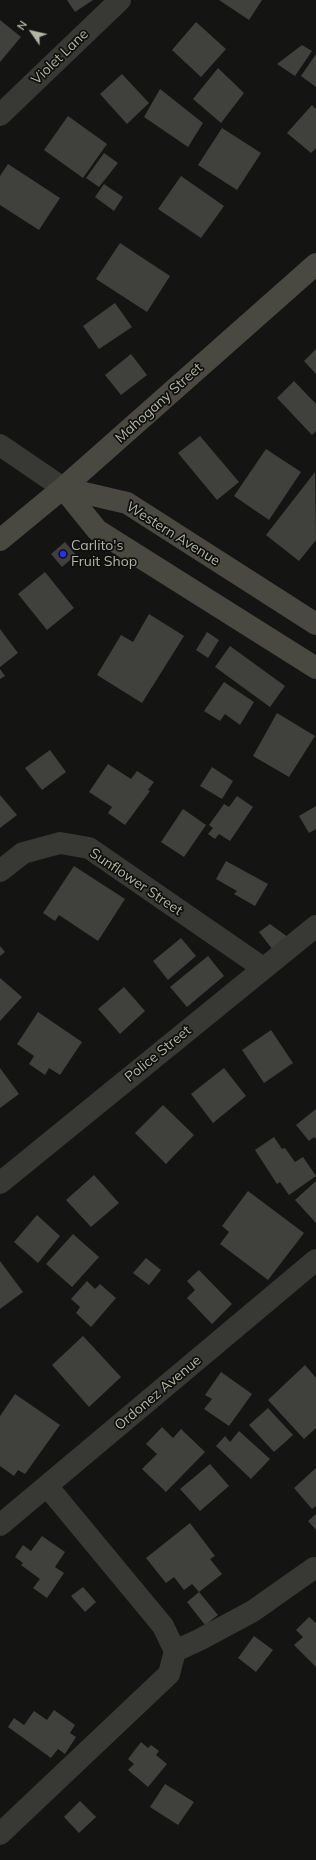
<!DOCTYPE html>
<style>
body{margin:0}
#map{position:relative;width:316px;height:1860px;overflow:hidden;background:#141413;font-family:Mulish,sans-serif}
canvas{display:block}
.north{position:absolute;left:12px;top:12px;width:40px;height:40px;-webkit-text-stroke:3px #0f0f0e;paint-order:stroke;rotate:304deg;font-size:11px;font-weight:700;line-height:16px;text-align:center;color:#b4b5a4}
.north::after{content:'';display:block;margin:auto;width:14px;height:18px;background:#b4b5a4;clip-path:polygon(50% 0,100% 100%,50% 72%,0 100%)}
</style>
<div id="map">
<canvas width="316" height="1860"></canvas>
<div class="north">N</div>
</div>
<script>
const g = document.querySelector('canvas').getContext('2d');
g.lineJoin = 'round';
function fillPath(path, color) { g.fillStyle = color; g.fill(path, 'evenodd'); }
const poly = rows => new Path2D(rows.map(r => 'M' + r).join(''));
function stroke(path, color, width, dash) { g.strokeStyle = color; g.lineWidth = width; g.lineCap = dash ? 'butt' : 'round'; g.setLineDash(dash || []); g.stroke(path); }
function write(font, color, halo, rows, align = 'center') {
  g.font = font + ' Mulish,sans-serif'; g.lineWidth = 3.5; g.setLineDash([]); g.textBaseline = 'middle'; g.strokeStyle = halo; g.fillStyle = color; for (const [text, x, y, turn = 0] of rows) {
    g.save(); g.translate(x, y); g.rotate((+turn || 0) * Math.PI / 180); g.textAlign = isNaN(turn) ? turn : align; if (halo) g.strokeText(text, 0, 0); g.fillText(text, 0, 0); g.restore();
  }
}
fillPath(poly([
 [67,0,93,0,75,12],
 [219,0,262,0,249,20],
 [0,20,21,37,0,62],
 [196,22,226,49,201,77,172,50],
 [302,45,312,51,295,76,277,64],
 [316,54,316,87,301,76],
 [218,68,244,93,221,123,193,99],
 [122,74,149,103,127,124,100,94],
 [160,89,203,123,188,147,144,117],
 [312,105,316,109,316,148,311,153,287,133],
 [68,116,107,144,83,178,44,150],
 [222,128,261,153,237,190,198,165],
 [104,153,118,163,99,187,86,178],
 [8,164,60,198,39,230,0,205,0,176],
 [181,176,224,206,201,238,158,209],
 [104,184,123,197,114,211,95,197],
 [120,243,170,276,147,312,96,279],
 [115,303,132,327,99,349,83,326],
 [316,349,316,374,304,361],
 [131,354,147,375,121,395,105,375],
 [294,381,316,404,316,431,312,435,277,398],
 [200,436,239,482,217,500,178,453],
 [266,449,301,472,269,520,234,496],
 [315,472,316,540,299,561,266,535],
 [65,542,76,555,62,567,51,554],
 [45,572,74,608,47,630,18,594],
 [149,614,184,636,142,703,97,675,121,635,133,642],
 [0,629,18,653,0,667],
 [207,632,219,640,208,658,196,650],
 [230,646,285,686,270,707,215,667],
 [0,669,5,676,0,679],
 [224,682,254,702,240,725,225,714,220,721,204,711],
 [277,713,315,736,289,777,253,756],
 [50,750,66,772,42,790,25,768],
 [108,764,131,779,137,771,154,782,148,790,150,791,125,825,108,813,112,807,89,792],
 [212,767,233,781,222,799,200,786],
 [0,795,17,815,0,828],
 [237,796,253,807,230,841,219,834,215,839,208,834,213,828,209,825,224,804,229,807],
 [316,806,316,829,309,833,299,816],
 [183,809,206,825,184,857,161,842],
 [226,861,268,884,255,906,234,894,237,891,216,879],
 [74,866,125,899,98,941,59,915,55,921,43,913],
 [270,924,289,938,273,950,259,932],
 [181,938,196,956,168,980,153,961],
 [0,946,5,952,0,956],
 [208,956,224,976,187,1007,170,987],
 [0,978,22,997,0,1021],
 [124,987,145,1011,120,1034,98,1009],
 [38,1012,82,1042,60,1075,49,1068,45,1075,29,1064,34,1056,17,1044],
 [271,1030,293,1063,264,1083,242,1050],
 [0,1068,19,1094,0,1108],
 [224,1068,246,1096,213,1123,191,1094],
 [163,1105,194,1135,166,1164,135,1133],
 [316,1109,316,1139,314,1137,309,1141,296,1125],
 [274,1137,282,1149,285,1148,295,1162,303,1157,316,1176,289,1195,280,1182,277,1184,255,1150],
 [94,1175,119,1203,91,1227,66,1200],
 [316,1181,316,1223,295,1200],
 [248,1191,304,1233,268,1280,220,1244,229,1232,222,1226],
 [37,1215,60,1236,38,1263,14,1242],
 [73,1234,99,1257,72,1287,46,1264],
 [146,1258,161,1270,149,1285,133,1273],
 [0,1261,23,1292,0,1309],
 [199,1270,232,1304,212,1324,187,1298,195,1290,187,1281],
 [87,1281,95,1289,100,1284,116,1298,91,1327,76,1313,80,1307,71,1299],
 [83,1336,121,1377,89,1407,52,1365],
 [305,1365,316,1378,316,1428,304,1439,268,1400],
 [221,1372,252,1394,229,1426,204,1409,212,1399,205,1395],
 [15,1394,60,1425,25,1474,18,1470,14,1476,0,1466,0,1416],
 [268,1408,293,1435,274,1452,249,1425],
 [162,1427,173,1438,181,1429,205,1452,166,1492,142,1469,157,1454,146,1444],
 [239,1431,270,1459,251,1479,216,1446,225,1436,230,1442],
 [210,1464,229,1486,200,1511,180,1489],
 [316,1468,316,1506,312,1509,294,1488],
 [316,1514,316,1530,308,1521],
 [190,1523,215,1556,210,1559,222,1574,199,1592,192,1584,184,1590,174,1577,166,1583,146,1558],
 [42,1536,65,1552,55,1567,64,1573,47,1598,33,1588,40,1579,21,1565,23,1563,15,1557,23,1545,31,1551],
 [83,1587,96,1602,85,1612,71,1596],
 [199,1592,218,1615,205,1625,187,1602],
 [309,1617,316,1623,316,1667,294,1645,303,1637,296,1630],
 [254,1636,273,1650,256,1672,238,1658],
 [54,1710,75,1725,70,1733,76,1737,65,1754,58,1749,51,1758,8,1727,14,1718,24,1725,34,1711,47,1720],
 [141,1742,148,1748,151,1745,159,1751,156,1755,167,1764,148,1787,128,1770,134,1764,128,1759],
 [165,1784,194,1802,178,1825,150,1807],
 [80,1801,96,1817,79,1833,64,1817]
]), '#40413d');
stroke(poly([
 [0,115,120,0],
 [0,445,63,488],
 [0,871,23,853,60,843,89,848,263,968],
 [0,1183,316,926],
 [47,1486,163,1626,175,1651],
 [0,1525,316,1260],
 [0,1834,169,1674,175,1651,199,1640,253,1611,314,1568]
]), '#383934', 22);
stroke(poly([
 [63,488,97,530,316,668],
 [63,488,127,503,316,624],
 [0,540,63,488,316,264]
]), '#494942', 22);
for (const [x, y, r, color] of [
 [63,554,4,"#2c2ef3"]
]) { const dot = new Path2D(); dot.arc(x, y, r, 0, 2 * Math.PI); g.fillStyle = color; g.fill(dot); stroke(dot, '#0f0f0e', 1.5); }
write('14px', '#b4b5a4', '#0f0f0e', [
 ["Violet Lane",60,57,-44],
 ["Mahogany Street",159,403,-42],
 ["Western Avenue",173,534,32],
 ["Sunflower Street",136,882,34],
 ["Police Street",158,1054,-39],
 ["Ordonez Avenue",158,1393,-40]
]);
write('14px', '#b4b5a4', '#0f0f0e', [
 ["Carlito's",71,546],
 ["Fruit Shop",71,562]
], 'left');
</script>
